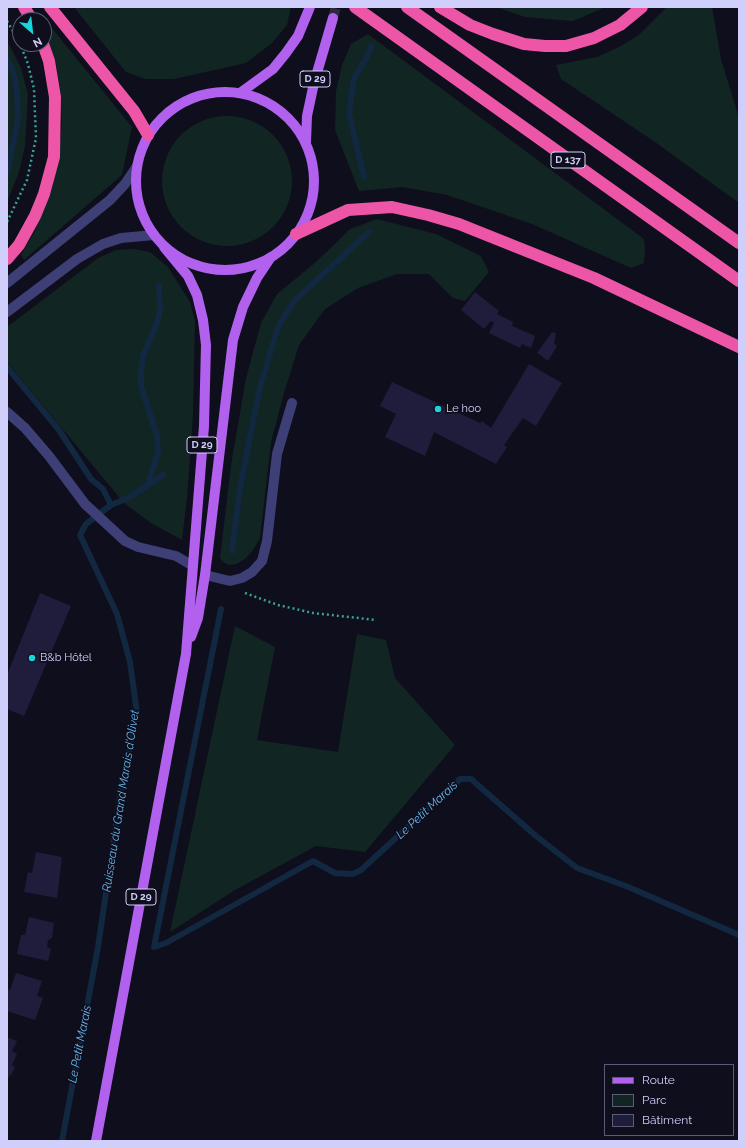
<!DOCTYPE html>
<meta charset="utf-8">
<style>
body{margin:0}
#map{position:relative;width:746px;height:1148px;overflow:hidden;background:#0f0e1c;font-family:Raleway,sans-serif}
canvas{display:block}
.frame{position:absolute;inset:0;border:8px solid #d0cefa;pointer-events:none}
.legend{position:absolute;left:604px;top:1064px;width:130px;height:72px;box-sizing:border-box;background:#0f0e1c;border:1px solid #5c5b75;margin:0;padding:5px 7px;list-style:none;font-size:12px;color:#d0cefa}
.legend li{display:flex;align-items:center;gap:8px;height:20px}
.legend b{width:20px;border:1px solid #5c5b75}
.north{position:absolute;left:12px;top:12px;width:40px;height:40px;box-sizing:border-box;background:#0f0e1c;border:1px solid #5c5b75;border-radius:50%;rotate:152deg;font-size:11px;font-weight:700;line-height:16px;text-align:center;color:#d0cefa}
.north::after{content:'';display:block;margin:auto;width:14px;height:18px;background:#18d4dc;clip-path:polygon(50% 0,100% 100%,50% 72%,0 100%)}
</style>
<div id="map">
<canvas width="746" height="1148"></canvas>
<div class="frame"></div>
<ul class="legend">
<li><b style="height:5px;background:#b161ee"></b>Route</li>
<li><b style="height:11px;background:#112523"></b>Parc</li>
<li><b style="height:11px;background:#201c3b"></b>Bâtiment</li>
</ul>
<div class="north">N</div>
</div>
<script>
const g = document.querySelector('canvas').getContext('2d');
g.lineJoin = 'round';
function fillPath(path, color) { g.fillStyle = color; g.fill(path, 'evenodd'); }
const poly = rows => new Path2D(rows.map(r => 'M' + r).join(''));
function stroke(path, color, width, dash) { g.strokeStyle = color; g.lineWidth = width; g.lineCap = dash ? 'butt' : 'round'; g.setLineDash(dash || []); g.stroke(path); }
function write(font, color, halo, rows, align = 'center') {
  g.font = font + ' Raleway,sans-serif'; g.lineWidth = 3.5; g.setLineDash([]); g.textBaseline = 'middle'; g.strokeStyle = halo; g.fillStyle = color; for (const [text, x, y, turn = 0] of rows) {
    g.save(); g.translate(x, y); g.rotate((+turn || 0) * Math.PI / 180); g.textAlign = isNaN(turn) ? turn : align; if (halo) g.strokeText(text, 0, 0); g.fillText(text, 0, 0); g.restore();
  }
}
fillPath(poly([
 [74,7,291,7,287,25,272,43,246,63,174,79,145,79,126,72],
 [496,7,606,7,573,21,525,17],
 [667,7,712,7,721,59,739,118,739,203,655,142,561,79,556,65,597,57,619,47,639,35],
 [51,27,132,127,122,175,24,260,21,255,35,231,52,189,59,153,62,123,61,94,56,64,45,32],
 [368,34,644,239,645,250,644,263,631,268,532,224,447,195,403,187,359,191,335,130,336,91,342,65,351,44],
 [7,40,21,68,28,94,25,146,19,172,7,202,8,104],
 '162 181a65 65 0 1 1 130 0a65 65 0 1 1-130 0Z',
 [377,219,436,234,481,256,489,272,465,301,453,298,429,274,397,274,358,288,325,309,299,345,284,393,271,442,260,538,253,550,246,558,237,564,229,565,223,562,220,558,231,465,246,378,261,323,277,294,316,262,350,229],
 [133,249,150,252,168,267,190,302,195,321,193,416,187,498,182,540,151,523,124,503,7,362,7,327,98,258,116,250],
 [235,626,275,647,257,740,338,752,357,634,386,640,395,678,455,745,365,852,316,846,235,890,170,932]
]), '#112523');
stroke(poly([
 [7,58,14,75,17,91,18,120,7,173],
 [364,177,349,113,354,78,367,57,371,46],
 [7,367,59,430,91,479,103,489,111,505],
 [148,485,158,452,157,436,141,386,141,372,143,356,157,323,160,310,159,286],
 [232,551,240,488,260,387,278,327,294,301,369,232],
 [221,609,154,947,166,943,313,861,335,873,353,874,361,870,460,779,471,779,536,836,577,868,626,886,739,935],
 [62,1141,98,947,121,789,137,713,130,662,117,614,80,535,86,524,111,505,130,497,163,475]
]), '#122740', 6);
fillPath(poly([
 [475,292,499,311,497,314,513,322,512,326,535,336,531,348,522,344,520,348,489,333,494,323,491,321,484,329,461,310],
 [552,332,556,333,554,343,557,346,548,361,537,353],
 [529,364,562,383,536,426,523,418,504,445,507,447,496,464,434,432,425,456,385,437,396,414,380,406,392,382,480,423,482,421,491,428],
 [40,593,71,606,24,716,7,709,7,675],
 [36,852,62,857,57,898,24,892,28,872,32,873],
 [29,917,54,923,52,938,48,940,47,947,51,949,48,961,17,954,21,935,25,935],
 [16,973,42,981,37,996,43,998,35,1020,7,1011,7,989,10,990],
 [7,1037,17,1041,12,1051,17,1054,12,1065,15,1067,11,1076,10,1075,7,1080]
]), '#201c3b');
stroke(poly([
 [333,18,336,7]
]), '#2c2b3d', 10, [10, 5]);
stroke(poly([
 [7,21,19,41,28,64,34,89,36,138,27,180,7,222],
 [245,593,278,605,313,613,376,620]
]), '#39a296', 2.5, [2, 3]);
stroke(poly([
 [7,283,110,200,125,184,137,166],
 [7,312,77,259,103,244,121,238,154,235],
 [7,412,25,428,49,456,85,504,125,541,138,547,176,556,193,566],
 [205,575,230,581,242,578,252,572,262,561,267,541,277,454,292,403]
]), '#3d3f76', 10);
stroke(poly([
 '136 181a89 89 0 1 1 178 0a89 89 0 1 1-178 0Z',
 [240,93,273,69,286,53,298,36,310,7],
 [306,142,307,116,314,83,333,18],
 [191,637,198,618,205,575,233,340,243,307,257,278,271,257],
 [96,1141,186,654,204,426,206,345,203,320,197,295,188,276,164,247]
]), '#b161ee', 10);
stroke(poly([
 [24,7,32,20],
 [50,7,134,111,148,135],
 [355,7,739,281],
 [407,7,739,243],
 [440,7,470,25,493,34,524,44,545,46,566,46,594,38,620,25,642,7],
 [296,234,348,210,392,207,428,215,459,224,594,278,739,347],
 [7,259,19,245,35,216,44,194,54,157,55,97,49,61,43,44]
]), '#ed56a7', 12);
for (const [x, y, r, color] of [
 [438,409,4,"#18d4dc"],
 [32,658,4,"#18d4dc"]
]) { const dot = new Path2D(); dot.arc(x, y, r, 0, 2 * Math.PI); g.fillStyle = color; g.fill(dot); stroke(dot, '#0f0e1c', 1.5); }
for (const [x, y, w] of [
 [315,79,30],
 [568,160,34],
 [202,445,30],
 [141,897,30]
]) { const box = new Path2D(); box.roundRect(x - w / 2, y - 8, w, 16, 3); g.fillStyle = '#0f0e1c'; g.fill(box); stroke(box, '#d0cefa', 1); }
write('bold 10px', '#d0cefa', null, [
 ["D 29",315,79],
 ["D 137",568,160],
 ["D 29",202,445],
 ["D 29",141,897]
]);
write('11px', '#d0cefa', '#0f0e1c', [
 ["Le hoo",446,409],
 ["B&b Hôtel",40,658]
], 'left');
write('italic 12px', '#67b8ef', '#0f0e1c', [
 ["Ruisseau du Grand Marais d'Olivet",121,801,-81],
 ["Le Petit Marais",427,810,-43],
 ["Le Petit Marais",80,1044,-79]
]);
</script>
